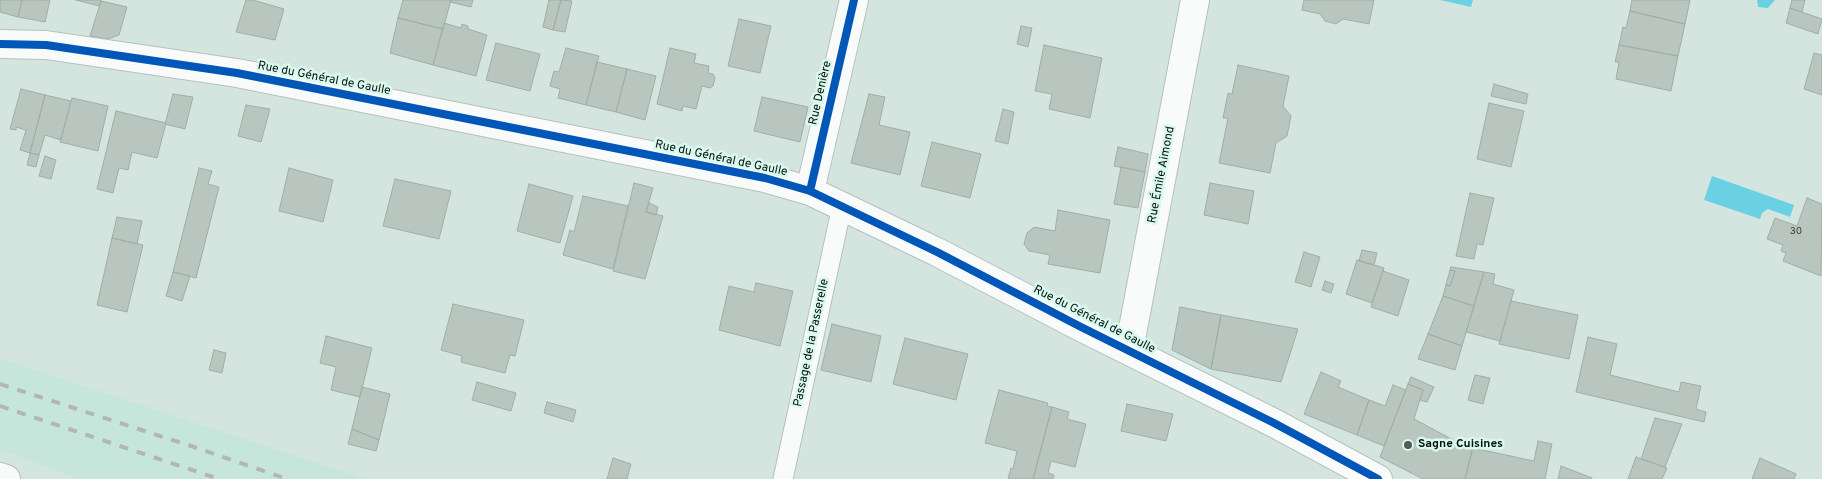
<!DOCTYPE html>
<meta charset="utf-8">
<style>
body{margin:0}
canvas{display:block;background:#d4e5df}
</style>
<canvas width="1822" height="479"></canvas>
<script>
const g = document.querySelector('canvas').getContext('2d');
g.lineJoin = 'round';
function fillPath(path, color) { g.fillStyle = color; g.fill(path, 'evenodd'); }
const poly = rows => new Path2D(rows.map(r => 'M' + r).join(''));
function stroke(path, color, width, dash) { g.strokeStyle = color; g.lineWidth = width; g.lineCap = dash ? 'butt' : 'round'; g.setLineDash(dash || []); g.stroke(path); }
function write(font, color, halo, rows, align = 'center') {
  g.font = font + ' Overpass,sans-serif'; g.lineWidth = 5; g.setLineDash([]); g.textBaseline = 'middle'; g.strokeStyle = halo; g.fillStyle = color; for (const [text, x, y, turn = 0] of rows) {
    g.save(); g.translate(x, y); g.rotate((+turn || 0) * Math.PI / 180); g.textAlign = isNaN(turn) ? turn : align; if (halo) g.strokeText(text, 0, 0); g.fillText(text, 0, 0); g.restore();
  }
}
fillPath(poly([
 [0,358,366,479,80,479,0,450]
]), '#c7e6db');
fillPath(poly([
 [1440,0,1473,0,1471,7],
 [1757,0,1775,0,1768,8,1758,7],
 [1712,176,1794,205,1790,217,1768,209,1762,213,1760,219,1704,200]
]), '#6ad1e4');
const building = poly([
 [0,0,22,0,18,17,0,12,0,0],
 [22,0,50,0,45,22,18,17,22,0],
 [76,0,101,0,99,6,76,0],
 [246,0,253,0,284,9,275,40,236,32,246,0],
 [403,0,451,0,443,29,398,18,403,0],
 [451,0,473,0,471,7,450,2,451,0],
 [549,0,561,0,553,30,543,27,549,0],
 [561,0,572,1,565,32,553,30,561,0],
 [1304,0,1374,0,1369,24,1343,19,1336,24,1325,21,1320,14,1302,10,1304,0],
 [1632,0,1690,0,1685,24,1630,11,1632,0],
 [1792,0,1805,0,1802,12,1790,8,1792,0],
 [101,1,127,7,119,35,108,39,90,36,101,1],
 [1790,8,1822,19,1818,34,1786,23,1790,8],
 [1630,11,1685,24,1678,56,1619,45,1623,27,1626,28,1630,11],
 [398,18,443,29,433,65,390,53,398,18],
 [739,19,771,26,760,73,728,66,739,19],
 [444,23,461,28,462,24,468,26,468,29,487,35,476,76,433,65,444,23],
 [1021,26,1032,28,1028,47,1017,44,1021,26],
 [496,43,540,54,530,91,486,80,496,43],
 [1044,45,1102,58,1090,118,1049,109,1052,94,1035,91,1044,45],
 [1619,45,1678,56,1671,91,1616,79,1619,62,1615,62,1619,45],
 [566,48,599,56,586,105,558,98,560,89,550,86,554,71,559,72,566,48],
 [670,48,696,54,694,63,709,66,708,73,713,74,715,78,713,86,710,88,702,86,696,109,683,106,682,111,657,104,670,48],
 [1814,53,1822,55,1822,95,1804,89,1814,53],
 [597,62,627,69,616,112,586,105,597,62],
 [1238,65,1289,76,1283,106,1291,116,1287,136,1276,143,1270,173,1219,163,1228,118,1223,118,1228,93,1232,94,1238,65],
 [627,69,656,76,645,120,616,112,627,69],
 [1494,84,1528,94,1526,104,1491,96,1494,84],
 [21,89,45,95,30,153,20,150,26,130,16,127,16,130,10,129,21,89],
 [173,94,193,97,185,129,165,124,173,94],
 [869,94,885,97,879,125,910,132,900,175,851,163,869,94],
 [45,95,71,101,61,140,45,135,39,155,30,153,45,95],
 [762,97,808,107,800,142,754,131,762,97],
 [72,98,108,106,98,151,60,142,72,98],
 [1489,103,1524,111,1511,167,1477,159,1489,103],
 [246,105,270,109,261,142,238,136,246,105],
 [1003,109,1014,112,1008,144,995,141,1003,109],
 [116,111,166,123,157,158,132,152,128,170,119,168,113,193,97,189,116,111],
 [932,142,981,154,970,198,921,186,932,142],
 [1118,147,1148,154,1145,172,1114,166,1118,147],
 [30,153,39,155,36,167,27,165,30,153],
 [45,156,56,160,51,179,39,176,45,156],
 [1121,167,1145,172,1138,208,1114,204,1121,167],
 [199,168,212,171,208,184,219,187,196,278,173,272,199,168],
 [289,168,333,180,323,222,279,211,289,168],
 [395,179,451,191,439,239,383,226,395,179],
 [634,183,653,188,646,212,663,216,645,279,613,271,634,183],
 [1210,183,1254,191,1248,224,1204,215,1210,183],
 [529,184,573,196,560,243,517,231,529,184],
 [1470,193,1494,198,1483,245,1477,244,1474,259,1456,256,1470,193],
 [583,196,628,206,613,269,563,255,570,230,574,232,583,196],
 [1807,198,1822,204,1821,276,1783,261,1786,253,1781,251,1783,245,1767,239,1775,218,1797,226,1807,198],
 [649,203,658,207,656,215,646,212,649,203],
 [1058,210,1110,220,1100,273,1048,264,1050,255,1029,251,1024,244,1027,233,1034,227,1055,231,1058,210],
 [117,217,142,221,137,244,112,238,117,217],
 [112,238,143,245,127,312,97,305,112,238],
 [1362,250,1377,253,1374,265,1359,261,1362,250],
 [1304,252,1320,257,1311,287,1295,282,1304,252],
 [1357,260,1384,268,1372,303,1346,294,1357,260],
 [1451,267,1484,272,1474,306,1443,296,1446,285,1450,286,1455,271,1450,270,1451,267],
 [1450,270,1455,271,1450,286,1446,285,1450,270],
 [1383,271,1409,280,1398,316,1371,307,1383,271],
 [173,272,190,276,182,301,166,296,173,272],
 [1484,272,1495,274,1493,284,1514,290,1500,341,1466,332,1484,272],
 [1325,281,1334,284,1331,293,1322,290,1325,281],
 [756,283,793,291,780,346,719,330,729,286,754,292,756,283],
 [1443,296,1474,306,1462,346,1428,334,1443,296],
 [1511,301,1578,315,1569,359,1499,344,1511,301],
 [453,304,524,320,515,356,510,355,505,373,461,362,462,356,441,350,453,304],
 [1180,307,1221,315,1211,369,1172,350,1180,307],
 [1221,315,1298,329,1281,382,1211,369,1221,315],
 [832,324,881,336,871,382,821,370,832,324],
 [1428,334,1462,346,1455,370,1418,359,1428,334],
 [326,336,372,348,360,397,331,390,336,367,320,363,326,336],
 [1588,337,1617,344,1610,375,1679,392,1681,382,1701,386,1696,409,1706,412,1704,422,1576,392,1588,337],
 [905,338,968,354,956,400,893,384,905,338],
 [214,350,226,353,222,373,209,370,214,350],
 [1321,372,1341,381,1338,387,1369,400,1357,435,1304,414,1321,372],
 [1475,375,1490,378,1483,404,1468,400,1475,375],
 [1411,377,1434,387,1427,402,1420,400,1423,390,1408,384,1411,377],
 [477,382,516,393,511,411,472,400,477,382],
 [1408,384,1423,390,1414,419,1472,450,1465,479,1423,479,1380,457,1408,384],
 [1393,385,1406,390,1384,446,1357,435,1369,400,1385,406,1393,385],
 [362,387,390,394,379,440,352,429,362,387],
 [999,390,1048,403,1047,406,1052,407,1033,479,1008,479,1011,468,1013,469,1017,451,985,443,999,390],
 [547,402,576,410,573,422,544,413,547,402],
 [1127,404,1173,414,1166,441,1121,431,1127,404],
 [1052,407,1069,412,1067,419,1086,424,1075,467,1051,461,1048,473,1054,475,1053,479,1033,479,1052,407],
 [1655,418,1682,424,1665,467,1641,459,1655,418],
 [352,429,379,440,376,451,348,444,352,429],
 [1538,441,1552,444,1545,479,1465,479,1473,448,1534,461,1538,441],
 [1636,457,1667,468,1662,479,1628,479,1636,457],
 [613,458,631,464,627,479,607,479,613,458],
 [1760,458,1796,474,1794,479,1752,479,1760,458],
 [1561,466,1592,478,1592,479,1558,479,1561,466]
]);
fillPath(building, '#b9c5bf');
stroke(building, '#a1ada7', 1);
const lane = poly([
 [783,479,842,206]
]);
const street = poly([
 [810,191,854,0],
 [1129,350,1195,0],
 [0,477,6,479]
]);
const secondary = poly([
 [0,44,46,45,237,73,765,178,810,191,937,252,1081,327,1274,423,1378,479]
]);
stroke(lane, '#b4c1bc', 21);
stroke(street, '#b4c1bc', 30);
stroke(secondary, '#b4c1bc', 30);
stroke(lane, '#f9fbfa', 19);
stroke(street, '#f9fbfa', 28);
stroke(secondary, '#f9fbfa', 28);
stroke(poly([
 [0,384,194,447,287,479],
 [0,406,219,479]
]), '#b2b6b4', 4, [9, 9]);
stroke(poly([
 [0,44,46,45,237,73,765,178,810,191,937,252,1081,327,1274,423,1378,479],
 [810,191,854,0]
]), '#0057b8', 8);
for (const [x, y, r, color] of [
 [1408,445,5,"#4f5c57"]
]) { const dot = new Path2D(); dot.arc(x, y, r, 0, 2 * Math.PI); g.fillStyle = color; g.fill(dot); stroke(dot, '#daf9ee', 2); }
write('10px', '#343f3a', null, [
 ["30",1796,232]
]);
write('12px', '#07120e', '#daf9ee', [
 ["Rue du Général de Gaulle",324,79,11],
 ["Rue Denière",821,93,-77],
 ["Rue du Général de Gaulle",721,159,12],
 ["Rue Émile Aimond",1162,175,-79],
 ["Rue du Général de Gaulle",1094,320,27],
 ["Passage de la Passerelle",812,343,-78]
]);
write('bold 12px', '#07120e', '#daf9ee', [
 ["Sagne Cuisines",1418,445]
], 'left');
</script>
